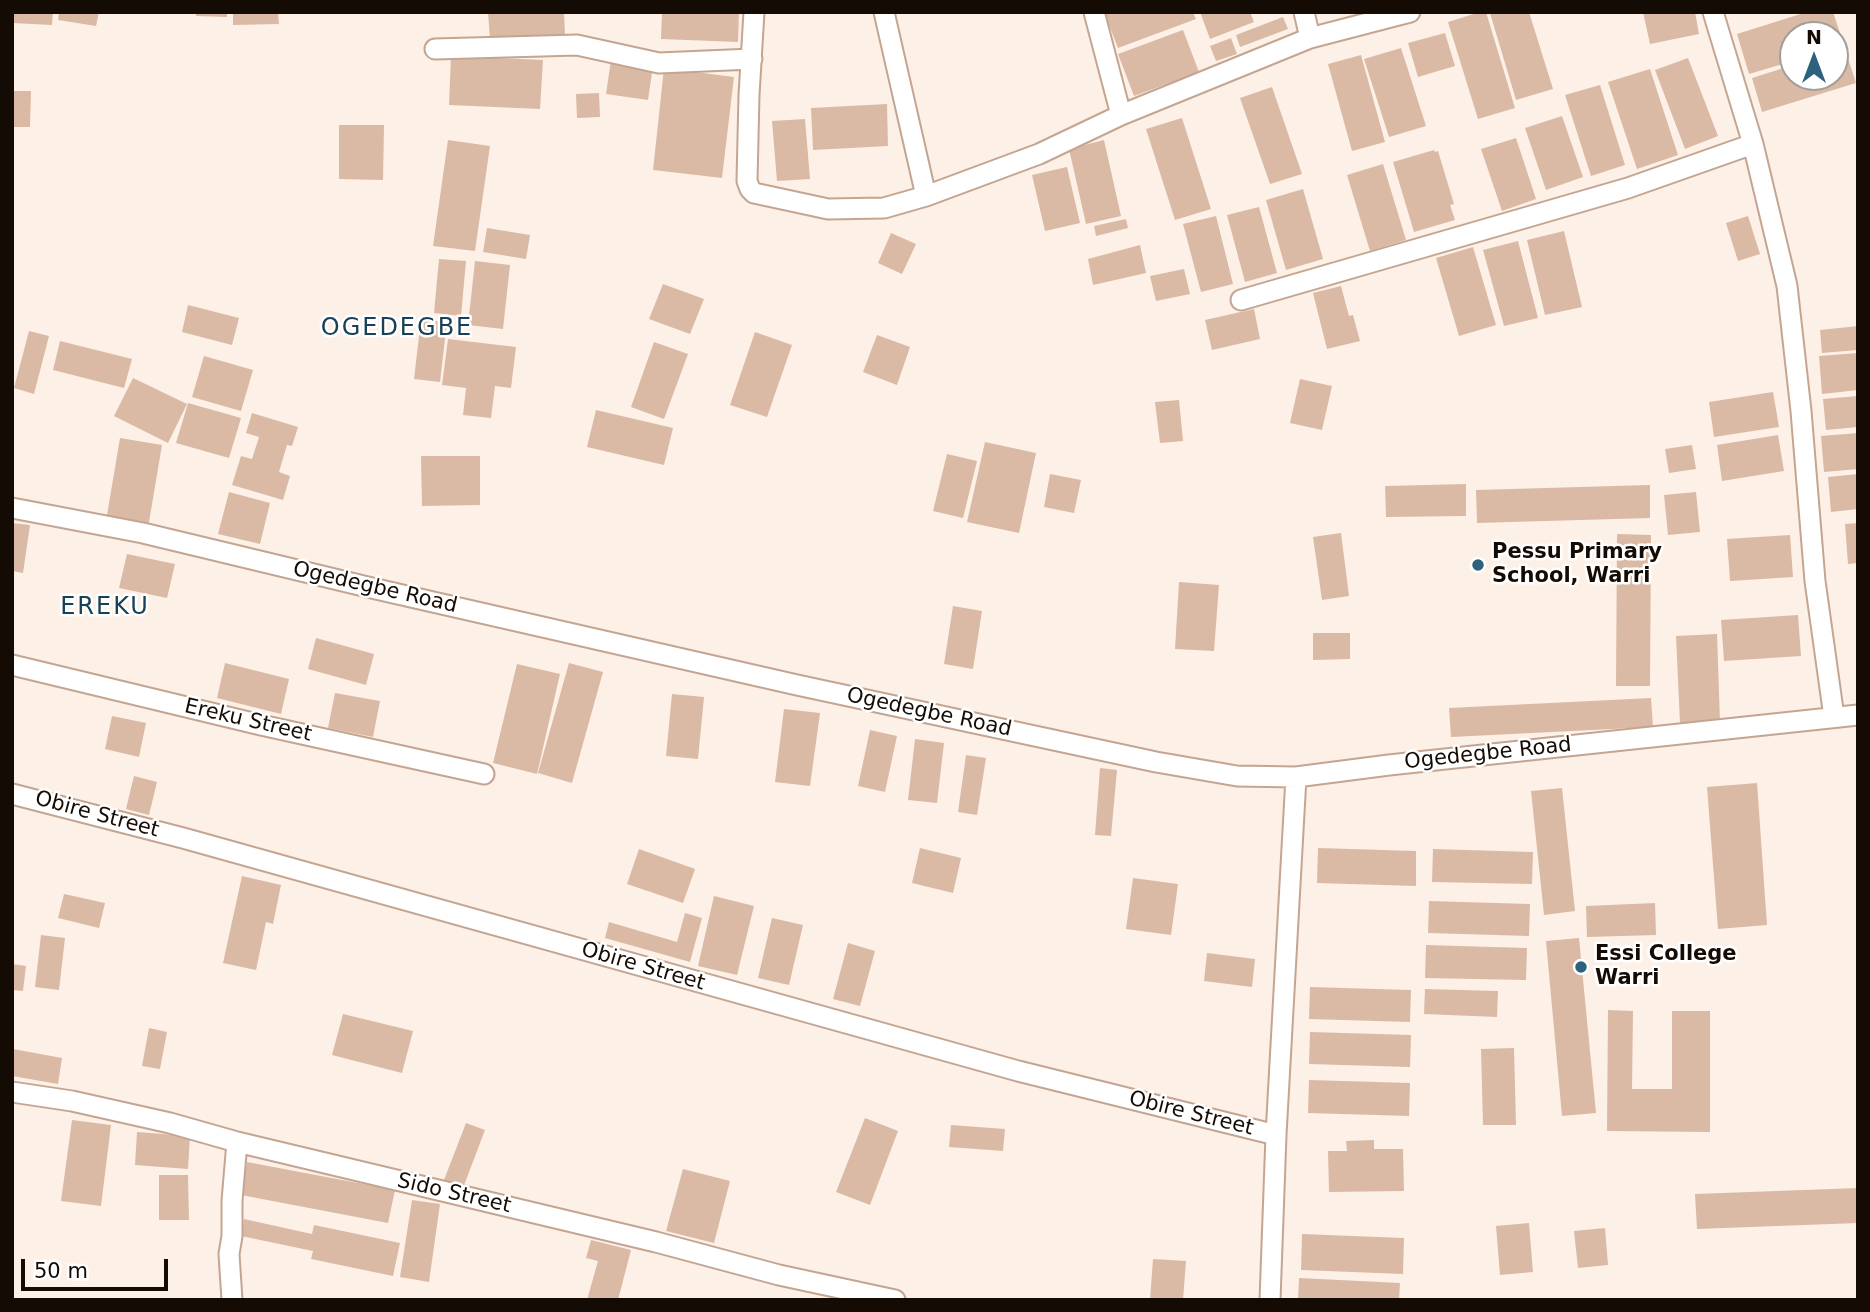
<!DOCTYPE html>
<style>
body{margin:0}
#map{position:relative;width:1870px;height:1312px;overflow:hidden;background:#fdf0e7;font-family:"DejaVu Sans",sans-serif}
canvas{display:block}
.frame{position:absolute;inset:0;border:14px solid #150b05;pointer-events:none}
.north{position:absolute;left:1779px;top:21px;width:70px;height:70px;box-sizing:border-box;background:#fff;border:2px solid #a19d9b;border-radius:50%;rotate:0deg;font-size:19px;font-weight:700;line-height:28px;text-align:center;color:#150b05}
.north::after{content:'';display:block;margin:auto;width:24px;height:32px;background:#2e617e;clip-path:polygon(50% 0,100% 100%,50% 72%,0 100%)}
.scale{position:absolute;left:21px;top:1259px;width:147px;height:32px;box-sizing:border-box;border:4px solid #150b05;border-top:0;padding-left:9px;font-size:21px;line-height:24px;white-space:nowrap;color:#150b05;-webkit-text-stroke:5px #fff;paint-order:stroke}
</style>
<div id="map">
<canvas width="1870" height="1312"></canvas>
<div class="frame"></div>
<div class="north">N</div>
<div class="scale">50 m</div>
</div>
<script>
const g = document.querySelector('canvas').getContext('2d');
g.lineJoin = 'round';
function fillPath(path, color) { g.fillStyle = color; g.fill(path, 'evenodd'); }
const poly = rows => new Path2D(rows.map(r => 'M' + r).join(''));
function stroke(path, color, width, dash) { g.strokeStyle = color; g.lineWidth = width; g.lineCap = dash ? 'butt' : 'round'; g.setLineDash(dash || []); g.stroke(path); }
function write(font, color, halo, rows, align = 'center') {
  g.font = font + ' "DejaVu Sans",sans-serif'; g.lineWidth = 5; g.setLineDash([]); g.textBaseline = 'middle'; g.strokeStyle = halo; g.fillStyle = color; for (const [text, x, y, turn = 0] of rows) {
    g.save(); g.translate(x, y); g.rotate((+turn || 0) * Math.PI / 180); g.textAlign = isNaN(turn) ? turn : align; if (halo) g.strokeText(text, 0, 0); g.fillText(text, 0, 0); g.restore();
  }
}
fillPath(poly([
 [12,12,53,12,52,25,12,23],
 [59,12,99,12,96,26,58,20],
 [196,12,227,12,227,17,196,16],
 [233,12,278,12,279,24,233,25],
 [488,12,564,12,565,35,490,39],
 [662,12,739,12,738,42,661,39],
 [1104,12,1193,12,1196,19,1118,48],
 [1200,12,1250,12,1254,22,1210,39],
 [1480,12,1486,12,1515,108,1478,119,1448,22],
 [1492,12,1529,12,1553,89,1516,100,1490,13],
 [1643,12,1695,12,1699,34,1650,44],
 [1807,12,1833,12,1844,45,1835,48,1835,35,1793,35,1793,61,1749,74,1737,34],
 [1283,17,1288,29,1240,47,1236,35],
 [1183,30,1199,72,1134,96,1118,54],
 [1445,33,1455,66,1418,77,1408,43],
 [1231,38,1237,54,1216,61,1210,46],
 [1401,48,1426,126,1389,137,1364,59],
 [1845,49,1856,83,1762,112,1752,78,1793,65,1793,77,1835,77,1835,52],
 [1361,55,1385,142,1352,151,1328,64],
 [451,56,543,60,540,109,449,105],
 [1688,58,1718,136,1685,149,1655,70],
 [611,60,653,66,648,100,606,94],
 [664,68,734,77,722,178,653,170],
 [1650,69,1678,155,1637,169,1608,82],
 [1600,85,1625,165,1591,176,1565,95],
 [1272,87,1302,174,1270,184,1240,98],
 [12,91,31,91,30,127,12,127],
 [599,93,600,117,577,118,576,94],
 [887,104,888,146,813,150,811,108],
 [1562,116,1583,177,1546,190,1525,128],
 [1182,118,1211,209,1175,220,1146,129],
 [805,119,810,179,777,181,772,121],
 [339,125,384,125,383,180,339,179],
 [1516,138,1536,199,1502,211,1481,149],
 [448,140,490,146,475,251,433,246],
 [1104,140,1121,216,1086,224,1069,149],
 [1434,150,1435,152,1438,151,1454,204,1450,205,1455,220,1414,232,1393,162],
 [1383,164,1406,240,1370,251,1347,175],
 [1067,167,1080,223,1045,231,1032,175],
 [1303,189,1323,259,1286,270,1266,200],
 [1259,207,1277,273,1245,282,1227,215],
 [1216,216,1233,284,1201,292,1183,224],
 [1748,216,1760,254,1738,261,1726,223],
 [1126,219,1128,228,1096,236,1094,226],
 [487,228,530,235,526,259,483,252],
 [1564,231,1582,307,1545,315,1527,240],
 [891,233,916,244,902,274,878,263],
 [1518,241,1538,318,1504,326,1483,250],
 [1140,245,1146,273,1093,285,1088,259],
 [1473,247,1496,325,1459,336,1436,258],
 [439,259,466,261,461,316,434,313],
 [475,261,510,265,503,329,468,325],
 [1184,269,1190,294,1156,301,1150,276],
 [663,284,704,299,690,334,649,319],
 [1341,286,1349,316,1353,315,1360,341,1327,349,1313,293],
 [188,305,239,318,232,345,182,332],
 [1254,309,1260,339,1212,350,1205,320],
 [421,319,447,322,440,382,414,379],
 [1858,326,1858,350,1822,353,1820,330],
 [29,331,49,336,34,394,14,388],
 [755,332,792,345,767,417,730,405],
 [877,335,910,347,897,385,863,372],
 [448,339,516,347,511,388,495,386,491,418,463,415,466,388,442,385],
 [60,341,132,359,124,388,53,370],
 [654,342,688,354,664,419,631,407],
 [1858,353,1858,390,1822,394,1819,356],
 [204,356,253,370,241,411,192,397],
 [133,378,187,404,168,443,114,416],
 [1300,379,1332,386,1322,430,1290,423],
 [1773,392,1779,427,1714,437,1709,402],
 [1858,396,1858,427,1826,430,1823,399],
 [1179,400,1183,441,1160,443,1155,402],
 [188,403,241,418,229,458,176,443],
 [596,410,673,428,664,465,587,447],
 [252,413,298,427,292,446,287,445,279,472,290,476,283,500,232,485,241,456,252,459,259,437,246,433],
 [1858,433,1858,469,1824,472,1821,436],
 [1778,435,1784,471,1722,481,1717,445],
 [120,438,162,445,148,528,106,521],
 [985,442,1036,453,1019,533,967,522],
 [1692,445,1696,469,1669,473,1665,449],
 [947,454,977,461,963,518,933,511],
 [421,456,480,456,480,505,422,506],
 [1050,474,1081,480,1074,513,1044,507],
 [1858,474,1858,509,1831,512,1828,477],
 [1466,484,1466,516,1386,517,1385,486],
 [1650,485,1650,518,1477,523,1476,490],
 [229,492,270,503,260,544,218,534],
 [1696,492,1700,532,1668,535,1664,495],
 [12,523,30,525,23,573,12,571],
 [1858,523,1858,563,1848,564,1845,524],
 [1341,533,1349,596,1322,600,1313,537],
 [1617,534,1651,535,1650,686,1616,686],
 [1790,535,1793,577,1730,581,1727,539],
 [127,554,175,564,167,598,119,588],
 [1179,582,1219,585,1214,651,1175,649],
 [953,606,982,611,973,669,944,664],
 [1798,615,1801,656,1724,661,1721,620],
 [1313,633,1350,633,1350,659,1313,660],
 [1717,634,1720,722,1680,723,1676,636],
 [316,638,374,654,366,685,308,669],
 [225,663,289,679,281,714,217,698],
 [569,663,603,672,572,783,538,773],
 [517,664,560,674,537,774,493,763],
 [335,693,380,701,373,737,328,728],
 [672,694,704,697,698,759,666,756],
 [1651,698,1653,727,1451,737,1449,708],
 [784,709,820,713,810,786,775,782],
 [112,716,146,723,139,757,105,749],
 [870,730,897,736,885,792,858,786],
 [915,739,944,743,937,803,908,800],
 [966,755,986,758,977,815,958,812],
 [1100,768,1117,770,1111,836,1095,835],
 [134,776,157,782,149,815,126,809],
 [1757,783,1767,925,1718,929,1707,787],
 [1562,788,1575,911,1544,915,1531,791],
 [920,848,961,858,953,893,912,883],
 [1318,848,1416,851,1416,886,1317,883],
 [639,849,695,869,683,903,627,884],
 [1433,849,1533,852,1532,884,1432,882],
 [242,876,281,885,273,924,266,922,256,970,223,963],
 [1133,878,1178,884,1171,935,1126,929],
 [64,894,105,903,99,928,58,918],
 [714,896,754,906,737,975,698,966],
 [1429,901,1530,904,1529,936,1428,933],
 [1655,903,1656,935,1587,937,1586,906],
 [685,913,702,918,690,962,605,938,609,922,677,942],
 [772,918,803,925,789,985,758,978],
 [41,935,65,938,59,990,35,987],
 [1579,938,1596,1113,1562,1116,1546,941],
 [848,943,875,951,860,1006,833,999],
 [1426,945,1527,948,1526,980,1425,978],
 [1207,953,1255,959,1252,987,1204,981],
 [12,964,26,966,23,991,12,990],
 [1310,987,1411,990,1410,1022,1309,1019],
 [1425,989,1498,991,1497,1017,1424,1014],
 [1608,1010,1633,1011,1632,1089,1672,1089,1672,1011,1710,1011,1710,1132,1607,1131],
 [343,1014,413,1031,402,1073,332,1055],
 [149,1028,167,1032,160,1069,142,1066],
 [1310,1032,1411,1035,1410,1067,1309,1064],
 [1514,1048,1516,1125,1483,1125,1481,1049],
 [13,1049,62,1058,58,1084,12,1076],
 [1309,1080,1410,1083,1409,1116,1308,1113],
 [865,1118,898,1131,870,1205,836,1192],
 [72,1120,111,1125,101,1206,61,1201],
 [466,1123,485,1130,463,1188,444,1180],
 [951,1125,1005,1129,1003,1151,949,1147],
 [137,1132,190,1136,188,1169,135,1165],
 [1374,1140,1374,1149,1403,1149,1404,1191,1329,1192,1328,1151,1347,1151,1346,1141],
 [247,1162,395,1190,388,1223,241,1195],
 [683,1169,730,1181,714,1243,666,1231],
 [159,1175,188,1175,189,1220,159,1220],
 [1858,1188,1858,1223,1697,1229,1695,1194],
 [412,1200,440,1204,429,1282,400,1277],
 [244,1219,312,1234,314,1225,400,1243,393,1276,311,1259,313,1251,241,1236],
 [1529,1223,1533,1272,1500,1275,1496,1226],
 [1605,1228,1608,1265,1578,1268,1574,1231],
 [1302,1234,1404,1238,1403,1274,1301,1270],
 [591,1240,631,1250,618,1300,587,1300,598,1261,586,1258],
 [1153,1259,1186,1261,1183,1300,1150,1300],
 [1299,1278,1400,1283,1399,1300,1298,1300]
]), '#dabaa5');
const minor = poly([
 [754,12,749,95,747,181,750,189,754,193,828,209,884,208,926,196,1039,154,1121,115,1310,38,1410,12],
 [884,12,926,196],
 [1094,12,1121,115],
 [1304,12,1310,38],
 [1713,12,1753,144,1787,286,1801,411,1815,581,1834,717],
 [435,49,577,45,659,63,752,59],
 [1241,300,1628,188,1753,144],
 [12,508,143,533,376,589,797,685,1156,762,1237,776,1296,777,1389,765,1858,715],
 [12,665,261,725,484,774],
 [12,794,183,838,1018,1071,1276,1135],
 [12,1092,72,1101,170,1123,237,1142,656,1242,779,1275,895,1300],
 [232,1300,229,1254,232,1236,232,1201,237,1142],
 [1270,1300,1276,1135,1296,777]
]);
stroke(minor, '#c4a591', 23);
stroke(minor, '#fff', 19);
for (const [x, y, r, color] of [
 [1478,565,7,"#2e617e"],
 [1581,967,7,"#2e617e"]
]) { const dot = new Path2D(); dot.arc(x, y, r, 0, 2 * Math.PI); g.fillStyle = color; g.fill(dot); stroke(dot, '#fff', 2.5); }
write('bold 21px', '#150b05', '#fff', [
 ["Pessu Primary",1492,553],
 ["School, Warri",1492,577],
 ["Essi College",1595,955],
 ["Warri",1595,979]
], 'left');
write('21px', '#150b05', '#fff', [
 ["Ogedegbe Road",375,588,13],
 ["Ogedegbe Road",929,713,12],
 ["Ereku Street",248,721,13],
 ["Ogedegbe Road",1488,754,-6],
 ["Obire Street",97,815,15],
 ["Obire Street",643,967,16],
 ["Obire Street",1191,1114,14],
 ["Sido Street",454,1194,13]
]);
g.letterSpacing = '2px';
write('24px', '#184158', '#fff', [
 ["OGEDEGBE",397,329],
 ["EREKU",105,608]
]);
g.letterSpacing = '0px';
</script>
